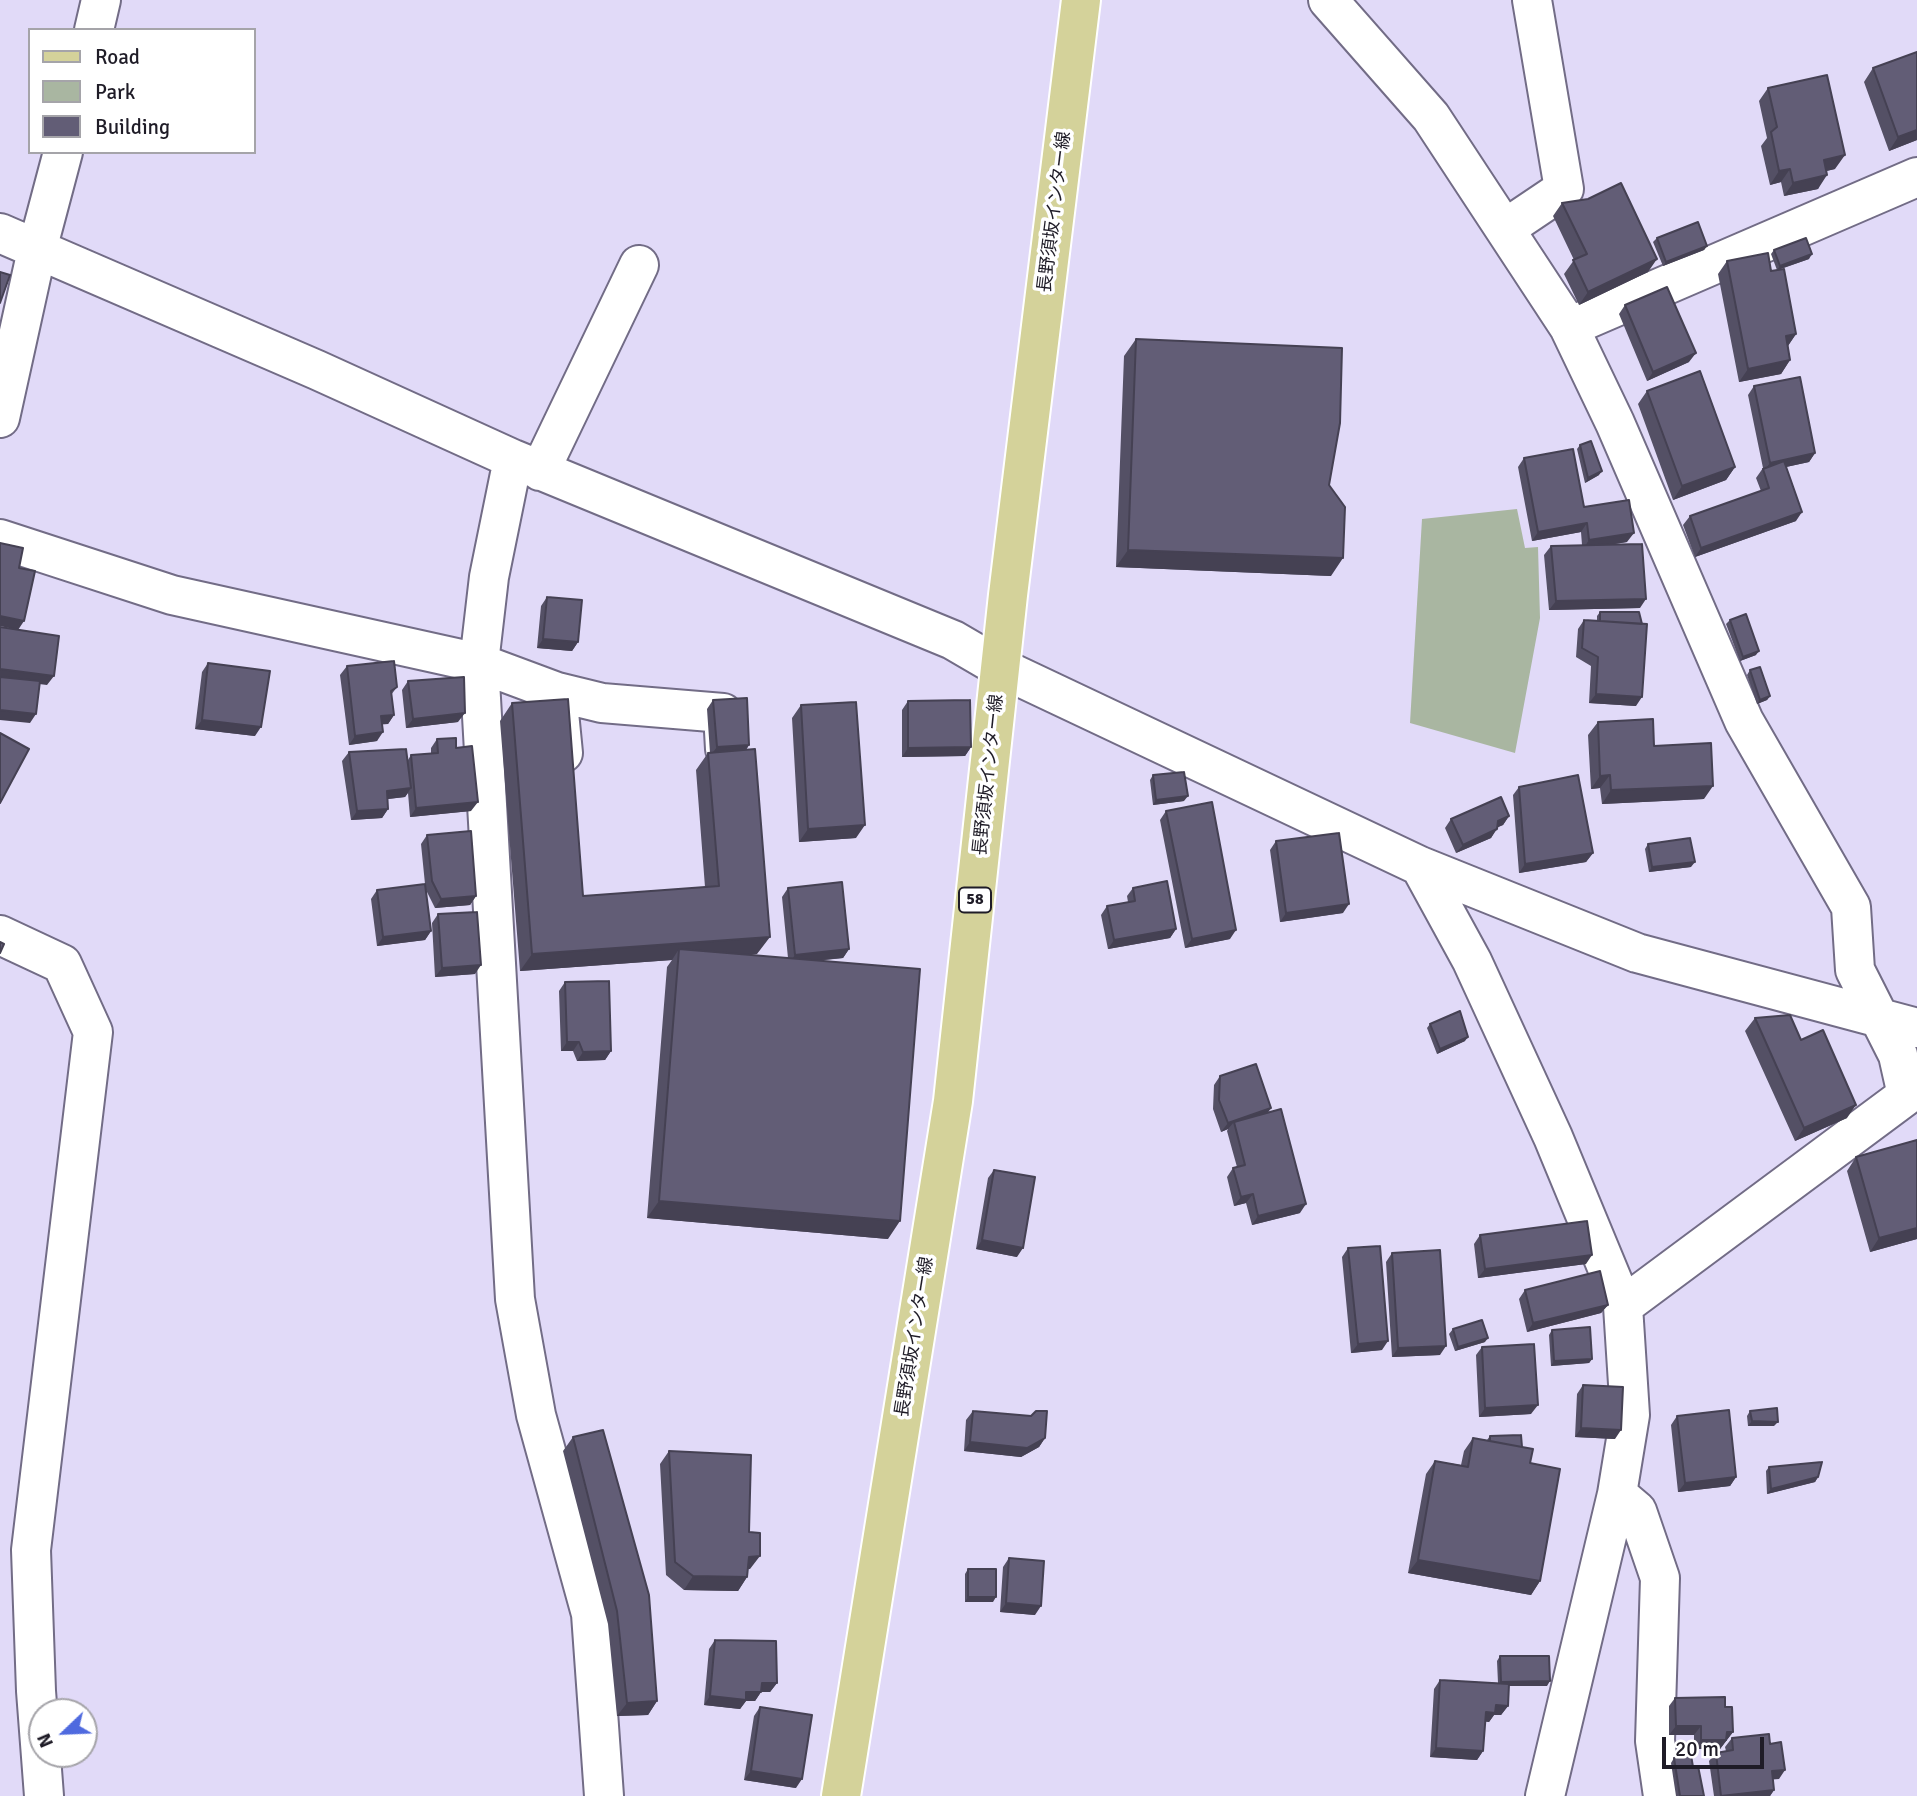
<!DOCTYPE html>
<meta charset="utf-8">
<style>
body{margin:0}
#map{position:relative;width:1917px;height:1796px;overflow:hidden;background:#e1daf8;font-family:Signika,sans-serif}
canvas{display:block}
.legend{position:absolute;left:28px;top:28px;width:228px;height:126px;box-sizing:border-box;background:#fff;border:2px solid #a5a4a9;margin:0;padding:9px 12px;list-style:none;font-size:21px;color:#1f1c27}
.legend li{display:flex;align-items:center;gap:14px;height:35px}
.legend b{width:35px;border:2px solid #a5a4a9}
.north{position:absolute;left:28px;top:1698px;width:70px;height:70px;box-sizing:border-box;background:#fff;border:2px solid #a5a4a9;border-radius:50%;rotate:247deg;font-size:19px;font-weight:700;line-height:28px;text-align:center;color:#1f1c27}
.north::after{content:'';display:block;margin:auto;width:24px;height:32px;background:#4f6adf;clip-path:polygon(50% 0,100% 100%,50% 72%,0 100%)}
.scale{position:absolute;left:1662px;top:1737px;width:102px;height:32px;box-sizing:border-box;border:4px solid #1f1c27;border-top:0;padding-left:9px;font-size:21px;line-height:24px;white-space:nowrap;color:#1f1c27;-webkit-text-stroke:5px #fff;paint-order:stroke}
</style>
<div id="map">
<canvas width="1917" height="1796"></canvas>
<ul class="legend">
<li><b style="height:9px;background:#d4d29a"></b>Road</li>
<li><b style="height:19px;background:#a9b6a1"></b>Park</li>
<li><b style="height:19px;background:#625d76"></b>Building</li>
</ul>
<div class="north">N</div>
<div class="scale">20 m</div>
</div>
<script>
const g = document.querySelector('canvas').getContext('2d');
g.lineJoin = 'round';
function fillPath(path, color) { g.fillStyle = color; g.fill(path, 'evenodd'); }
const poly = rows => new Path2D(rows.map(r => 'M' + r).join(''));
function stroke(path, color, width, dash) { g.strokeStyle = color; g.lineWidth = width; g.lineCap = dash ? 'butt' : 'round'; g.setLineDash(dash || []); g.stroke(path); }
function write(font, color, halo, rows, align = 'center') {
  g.font = font + ' Signika,"Noto Sans JP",sans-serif'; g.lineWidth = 7; g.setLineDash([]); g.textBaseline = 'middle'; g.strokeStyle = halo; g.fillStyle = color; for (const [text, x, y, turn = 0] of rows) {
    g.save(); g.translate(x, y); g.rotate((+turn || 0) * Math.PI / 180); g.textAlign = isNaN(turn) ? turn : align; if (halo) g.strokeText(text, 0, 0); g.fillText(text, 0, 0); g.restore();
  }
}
fillPath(poly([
 [1517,509,1525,548,1538,547,1540,618,1515,753,1410,723,1422,519]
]), '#a9b6a1');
const minor = poly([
 [1328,0,1431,117,1569,327,1615,423,1744,721,1851,907,1855,970,1898,1055,1907,1095,1623,1306],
 [94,30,101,0],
 [1506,228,1564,189,1532,0],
 [0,233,317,370,513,459,953,640,1001,668,1420,866,1637,953,1917,1028],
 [1569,327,1917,177],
 [0,418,37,250,63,152],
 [513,459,489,577,479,663,515,1299,536,1415,591,1614,604,1796],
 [540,471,639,265],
 [0,539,172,595,479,663,557,692,602,703,723,713,725,749],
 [557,692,563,753],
 [1420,866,1472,961,1553,1137,1623,1306,1630,1415,1617,1494,1545,1796],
 [0,935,62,964,93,1032,31,1550,36,1691,44,1796],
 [1617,1494,1637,1511,1660,1578,1655,1741,1663,1796]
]);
const major = poly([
 [841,1796,953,1101,1008,595,1081,0]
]);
stroke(minor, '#726c86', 42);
stroke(major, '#fff', 42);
stroke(minor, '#fff', 38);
stroke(major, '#d4d29a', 38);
fillPath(poly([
 [1873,68,1917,140,1889,151,1864,82],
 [1768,88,1835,169,1826,171,1818,189,1784,196,1781,182,1770,185,1761,146,1767,138,1759,101],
 [1562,203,1648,272,1579,305,1564,274,1574,260,1553,216],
 [1657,238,1707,246,1704,250,1663,266,1653,242],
 [1774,250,1809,259,1778,270,1796,334,1788,346,1790,360,1781,374,1739,382,1718,274,1727,261,1771,271,1777,270,1771,254],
 [1625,305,1689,362,1647,381,1619,314],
 [1136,339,1329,485,1331,576,1116,567,1124,356],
 [1754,386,1815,453,1809,462,1786,467,1796,521,1695,557,1683,525,1690,516,1761,491,1756,478,1763,468,1748,395],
 [1647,391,1735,467,1726,480,1673,500,1638,404],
 [1580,445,1599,475,1585,483,1577,449],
 [1524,458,1627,542,1609,545,1640,608,1549,610,1544,555,1551,546,1582,545,1581,532,1532,541,1518,467],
 [547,597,578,642,572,651,537,648,541,606],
 [1600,612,1636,706,1589,703,1591,666,1576,657,1578,629,1584,620,1597,621,1597,616],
 [1730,620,1756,655,1740,661,1726,624],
 [208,663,255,736,195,729,202,672],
 [347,666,397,687,391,695,394,715,388,724,382,724,377,741,349,745,340,675],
 [1750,670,1770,696,1767,700,1757,704,1747,675],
 [408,681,458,722,406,728,402,690],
 [713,700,749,745,746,750,757,954,746,955,788,958,782,897,788,888,849,949,843,958,816,961,888,1239,647,1218,667,967,672,960,520,971,500,721,512,703,583,896,705,887,696,770,708,753,710,753,707,709],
 [908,701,971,747,965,756,902,757,902,710],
 [801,705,856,838,799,842,792,718],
 [1598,722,1654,746,1704,799,1602,804,1600,788,1591,789,1588,735],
 [437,739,456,748,471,811,410,817,408,793,405,797,387,799,388,809,382,818,351,820,342,761,349,752,408,760,411,755,431,754,431,748],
 [1153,775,1184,801,1153,805,1150,780],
 [1519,787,1593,853,1586,862,1519,873,1513,795],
 [1166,811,1230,939,1185,948,1160,820],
 [1509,816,1503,825,1497,827,1491,838,1456,853,1445,828,1451,819],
 [427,835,476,896,470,905,435,908,426,890,431,931,425,940,377,946,371,899,377,890,425,884,421,844],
 [1276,841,1343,913,1280,922,1270,850],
 [1648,844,1691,867,1649,872,1645,849],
 [1133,888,1176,929,1170,938,1108,949,1101,915,1107,906,1128,902,1127,896],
 [438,914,475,974,435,977,432,923],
 [565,982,611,1051,605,1060,577,1061,573,1051,561,1051,559,991],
 [1755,1018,1801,1040,1847,1118,1795,1141,1745,1031],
 [1430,1024,1465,1041,1437,1054,1427,1028],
 [1220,1076,1267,1113,1300,1213,1252,1225,1246,1203,1234,1206,1227,1177,1233,1168,1237,1167,1227,1131,1228,1129,1221,1132,1213,1109,1214,1085],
 [1917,1140,1917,1239,1870,1252,1847,1171,1856,1157],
 [994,1170,1017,1257,976,1249,988,1178],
 [1480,1235,1586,1264,1478,1278,1474,1244],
 [1348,1248,1382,1350,1351,1353,1342,1257],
 [1392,1253,1440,1355,1392,1357,1386,1262],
 [1525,1290,1608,1305,1601,1313,1527,1332,1519,1299],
 [1453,1329,1485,1342,1455,1351,1449,1334],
 [1552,1330,1592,1359,1589,1363,1551,1366,1549,1335],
 [1482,1347,1531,1414,1479,1417,1476,1355],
 [1583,1385,1615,1439,1575,1437,1577,1394],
 [973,1411,1045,1438,1039,1447,1021,1457,964,1451,966,1420],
 [1750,1411,1774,1426,1748,1426,1747,1416],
 [1677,1416,1736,1477,1730,1486,1678,1492,1671,1425],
 [1490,1436,1522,1447,1530,1463,1540,1581,1531,1595,1408,1573,1426,1474,1435,1461,1461,1465,1464,1451,1473,1438,1487,1440],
 [573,1437,657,1701,648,1715,617,1716,608,1624,563,1451],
 [669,1451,749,1532,750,1569,748,1569,747,1577,738,1591,684,1590,666,1575,660,1464],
 [1769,1467,1818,1477,1815,1482,1767,1494,1766,1471],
 [1009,1558,1035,1615,1000,1612,1003,1567],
 [968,1569,993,1602,965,1602,965,1574],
 [715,1640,777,1683,770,1692,761,1692,755,1701,746,1701,740,1709,704,1705,709,1649],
 [1500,1656,1547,1686,1509,1686,1508,1706,1501,1715,1494,1715,1489,1722,1485,1721,1483,1751,1477,1760,1430,1757,1434,1689,1440,1680,1498,1683,1497,1661],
 [1675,1698,1725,1707,1733,1732,1720,1749,1694,1749,1694,1735,1669,1735,1669,1706],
 [760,1707,796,1788,744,1780,754,1716],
 [1732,1738,1770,1744,1779,1779,1773,1779,1774,1790,1770,1796,1714,1796,1709,1761,1716,1753,1726,1751,1725,1747],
 [1674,1758,1693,1767,1704,1796,1676,1796,1671,1763]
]), '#545065');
fillPath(poly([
 [1917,130,1917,140,1889,151,1898,137],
 [1845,155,1835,169,1814,174,1824,160],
 [1790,169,1781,182,1770,185,1779,171],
 [1827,175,1818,189,1784,196,1793,183],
 [1707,246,1704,250,1663,266,1666,262],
 [1812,254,1809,259,1777,270,1780,266],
 [1657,259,1648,272,1579,305,1588,292],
 [1796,334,1787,347,1786,336],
 [1696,353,1689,362,1647,381,1653,372],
 [1790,360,1781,374,1739,382,1748,369],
 [1815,453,1809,462,1763,472,1770,463],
 [1735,467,1726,480,1673,500,1682,486],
 [1602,471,1599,475,1585,483,1588,478],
 [1802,512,1796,521,1695,557,1701,548],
 [1587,523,1581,532,1532,541,1538,532],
 [1634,533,1627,542,1583,549,1589,540],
 [1128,550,1343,558,1331,576,1116,567],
 [1646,599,1640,608,1549,610,1556,601],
 [0,616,24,621,18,630,0,626],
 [543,639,578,642,572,651,537,648],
 [1759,651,1756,655,1740,661,1743,657],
 [0,669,54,676,47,685,0,679],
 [1596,694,1642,697,1636,706,1589,703],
 [1770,696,1767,700,1757,704,1760,700],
 [0,710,36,714,30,723,0,720],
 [465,713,458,722,406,728,413,719],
 [394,715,388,724,375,725,381,716],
 [202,720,261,727,255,736,195,729],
 [383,732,377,741,349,745,355,736],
 [749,745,743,754,710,756,717,747],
 [971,747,965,756,902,757,908,748],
 [1610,775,1600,788,1591,789,1600,776],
 [1713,786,1704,799,1602,804,1611,790],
 [411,788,405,797,380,800,387,791],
 [1188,796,1184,801,1153,805,1156,800],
 [478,802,471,811,410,817,416,808],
 [388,809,382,818,351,820,357,811],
 [1509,816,1503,825,1492,830,1498,821],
 [865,825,856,838,799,842,808,829],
 [1497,829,1491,838,1456,853,1463,845],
 [1593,853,1586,862,1519,873,1525,864],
 [1695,862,1691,867,1649,872,1652,867],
 [476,896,470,905,435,908,441,899],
 [1349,904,1343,913,1280,922,1286,913],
 [1176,929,1170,938,1108,949,1114,940],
 [1236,930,1230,939,1185,948,1192,939],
 [431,931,425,940,377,946,383,937],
 [770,937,757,954,678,960,679,949,672,960,520,971,532,954],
 [849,949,843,958,789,963,795,955],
 [481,965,475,974,435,977,442,968],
 [1468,1037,1465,1041,1437,1054,1440,1049],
 [567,1042,579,1042,573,1051,561,1051],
 [611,1051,605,1060,577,1061,583,1052],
 [1856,1105,1847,1118,1795,1141,1804,1128],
 [1271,1108,1265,1117,1234,1122,1228,1129,1221,1132,1228,1123],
 [1253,1194,1246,1203,1234,1206,1241,1197],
 [659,1201,900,1221,888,1239,647,1218],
 [1306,1204,1300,1213,1252,1225,1258,1216],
 [1917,1228,1917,1239,1870,1252,1879,1238],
 [982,1240,1023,1248,1017,1257,976,1249],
 [1592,1255,1586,1264,1478,1278,1485,1269],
 [1608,1305,1601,1313,1527,1332,1533,1323],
 [1488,1338,1485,1342,1455,1351,1458,1347],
 [1388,1341,1382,1350,1351,1353,1358,1344],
 [1446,1346,1440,1355,1392,1357,1398,1348],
 [1592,1359,1589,1363,1551,1366,1554,1361],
 [1538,1405,1531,1414,1479,1417,1485,1408],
 [1752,1421,1778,1422,1774,1426,1748,1426],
 [1581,1428,1621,1430,1615,1439,1575,1437],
 [1045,1438,1039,1447,1021,1457,964,1451,970,1442],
 [1736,1477,1730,1486,1678,1492,1685,1483],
 [1818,1477,1815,1482,1767,1494,1771,1489],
 [760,1556,750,1569,740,1570,749,1557],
 [1418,1560,1540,1581,1531,1595,1408,1573],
 [693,1576,747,1577,738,1591,684,1590],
 [968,1597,996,1597,993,1602,965,1602],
 [1006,1603,1041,1606,1035,1615,1000,1612],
 [1550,1681,1547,1686,1498,1686,1501,1682],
 [762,1683,777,1683,770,1692,755,1692],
 [746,1692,761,1692,755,1701,746,1701,740,1709,704,1705,710,1696],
 [657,1701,648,1715,617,1716,627,1703],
 [1496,1705,1508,1706,1501,1715,1494,1715,1489,1722,1479,1721,1486,1712],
 [1676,1726,1701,1726,1694,1735,1669,1735],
 [1727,1732,1733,1732,1720,1749,1694,1749,1701,1740],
 [1436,1748,1483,1751,1477,1760,1430,1757],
 [1785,1770,1779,1779,1766,1780,1772,1771],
 [751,1771,802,1779,796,1788,744,1780],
 [1774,1790,1770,1796,1722,1796]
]), '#454153');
const building = poly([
 [1917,52,1917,130,1898,137,1873,68,1917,52],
 [1827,75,1845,155,1824,160,1827,175,1793,183,1790,169,1779,171,1771,132,1777,127,1768,88,1827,75],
 [1621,183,1657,259,1588,292,1573,260,1587,254,1562,203,1588,199,1621,183],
 [1698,222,1707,246,1666,262,1657,238,1698,222],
 [1806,238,1812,254,1780,266,1774,250,1806,238],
 [1768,253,1771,271,1784,269,1796,334,1786,336,1790,360,1748,369,1727,261,1768,253],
 [0,272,10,275,0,303,0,272],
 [1667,287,1696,353,1653,372,1625,305,1667,287],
 [1136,339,1342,348,1340,423,1329,485,1345,507,1343,558,1128,550,1136,339],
 [1700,371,1735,467,1682,486,1647,391,1700,371],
 [1800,377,1815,453,1770,463,1754,386,1800,377],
 [1591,441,1602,471,1588,478,1580,445,1591,441],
 [1573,449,1584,507,1629,500,1634,533,1589,540,1587,523,1538,532,1524,458,1573,449],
 [1784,461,1802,512,1701,548,1690,516,1769,488,1763,469,1784,461],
 [0,543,23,548,19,568,35,571,24,621,0,616,0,543],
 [1642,544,1646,599,1556,601,1551,546,1642,544],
 [547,597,582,600,578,642,543,639,547,597],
 [1600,612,1639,612,1642,624,1600,621,1600,612],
 [1746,614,1759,651,1743,657,1730,620,1746,614],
 [1584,620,1647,624,1642,697,1596,694,1598,657,1582,648,1584,620],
 [0,627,59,636,54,676,0,669,0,627],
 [394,661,397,687,391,691,394,715,381,716,383,732,355,736,347,666,394,661],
 [208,663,270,671,261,727,202,720,208,663],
 [1760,667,1770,696,1760,700,1750,670,1760,667],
 [0,677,40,681,36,714,0,710,0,677],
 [464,677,465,713,413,719,408,681,464,677],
 [747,698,749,745,717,747,713,700,747,698],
 [568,699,583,896,719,886,708,753,755,749,770,937,532,954,512,703,568,699],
 [970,700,971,747,908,748,908,701,970,700],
 [856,702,865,825,808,829,801,705,856,702],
 [1653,719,1654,746,1711,743,1713,786,1611,790,1610,775,1600,776,1598,722,1653,719],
 [0,733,29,749,0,803,0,733],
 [456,738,456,748,472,746,478,802,416,808,411,755,438,753,437,739,456,738],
 [406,749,411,788,387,791,388,809,357,811,349,752,406,749],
 [1184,772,1188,796,1156,800,1153,775,1184,772],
 [1578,775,1593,853,1525,864,1519,787,1578,775],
 [1501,797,1509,816,1498,821,1497,829,1463,845,1451,819,1501,797],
 [1212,802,1236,930,1192,939,1166,811,1212,802],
 [471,831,476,896,441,899,432,881,427,835,471,831],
 [1339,833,1349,904,1286,913,1276,841,1339,833],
 [1690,838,1695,862,1652,867,1648,844,1690,838],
 [1167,881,1176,929,1114,940,1107,906,1135,901,1133,888,1167,881],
 [842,882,849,949,795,955,788,888,842,882],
 [425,884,431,931,383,937,377,890,425,884],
 [477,912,481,965,442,968,438,914,477,912],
 [0,942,4,944,0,953,0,942],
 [679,949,920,969,900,1221,659,1201,679,949],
 [609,981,611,1051,583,1052,579,1042,567,1042,565,982,609,981],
 [1460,1011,1468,1037,1440,1049,1430,1024,1460,1011],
 [1790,1015,1801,1040,1823,1030,1856,1105,1804,1128,1755,1018,1790,1015],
 [1256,1064,1271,1108,1228,1123,1219,1100,1220,1076,1256,1064],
 [1281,1109,1306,1204,1258,1216,1253,1194,1241,1197,1233,1168,1245,1165,1234,1122,1281,1109],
 [1917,1140,1917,1228,1879,1238,1856,1157,1917,1140],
 [994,1170,1035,1177,1023,1248,982,1240,994,1170],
 [1587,1221,1592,1255,1485,1269,1480,1235,1587,1221],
 [1380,1246,1388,1341,1358,1344,1348,1248,1380,1246],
 [1440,1250,1446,1346,1398,1348,1392,1253,1440,1250],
 [1600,1271,1608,1305,1533,1323,1525,1290,1600,1271],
 [1482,1320,1488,1338,1458,1347,1453,1329,1482,1320],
 [1590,1327,1592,1359,1554,1361,1552,1330,1590,1327],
 [1534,1344,1538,1405,1485,1408,1482,1347,1534,1344],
 [1583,1385,1623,1387,1621,1430,1581,1428,1583,1385],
 [1777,1408,1778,1422,1752,1421,1750,1411,1777,1408],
 [1729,1410,1736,1477,1685,1483,1677,1416,1729,1410],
 [973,1411,1031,1416,1036,1411,1047,1411,1045,1438,1027,1448,970,1442,973,1411],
 [603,1430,649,1595,657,1701,627,1703,617,1611,573,1437,603,1430],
 [1521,1435,1522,1447,1490,1441,1490,1436,1521,1435],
 [1473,1438,1533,1449,1530,1463,1560,1469,1540,1581,1418,1560,1435,1461,1468,1467,1473,1438],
 [669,1451,751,1455,749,1532,760,1533,760,1556,749,1557,747,1577,693,1576,675,1562,669,1451],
 [1822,1462,1818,1477,1771,1489,1769,1467,1822,1462],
 [1009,1558,1044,1561,1041,1606,1006,1603,1009,1558],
 [968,1569,996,1569,996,1597,968,1597,968,1569],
 [715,1640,776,1641,777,1683,762,1683,761,1692,746,1692,746,1700,710,1696,715,1640],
 [1500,1656,1549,1656,1550,1681,1501,1682,1500,1656],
 [1440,1680,1509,1684,1508,1706,1496,1705,1495,1713,1486,1712,1483,1751,1436,1748,1440,1680],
 [1725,1697,1725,1707,1732,1707,1733,1732,1727,1732,1726,1740,1701,1740,1701,1726,1676,1726,1675,1698,1725,1697],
 [760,1707,812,1715,802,1779,751,1771,760,1707],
 [1769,1734,1770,1744,1781,1742,1785,1770,1772,1771,1774,1790,1721,1796,1716,1753,1733,1750,1732,1738,1769,1734],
 [1691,1755,1693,1767,1698,1766,1704,1796,1680,1796,1674,1758,1691,1755]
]);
fillPath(building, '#625d76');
stroke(building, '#454153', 2);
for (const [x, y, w] of [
 [975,900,32]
]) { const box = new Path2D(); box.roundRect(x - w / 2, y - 12.5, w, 25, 5); g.fillStyle = '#fff'; g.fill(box); stroke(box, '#1f1c27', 2); }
write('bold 16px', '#1f1c27', null, [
 ["58",975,900]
]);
write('18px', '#1f1c27', '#fff', [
 ["長野須坂インター線",1055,212,-83],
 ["長野須坂インター線",989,775,-84],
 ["長野須坂インター線",915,1337,-81]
]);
</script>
